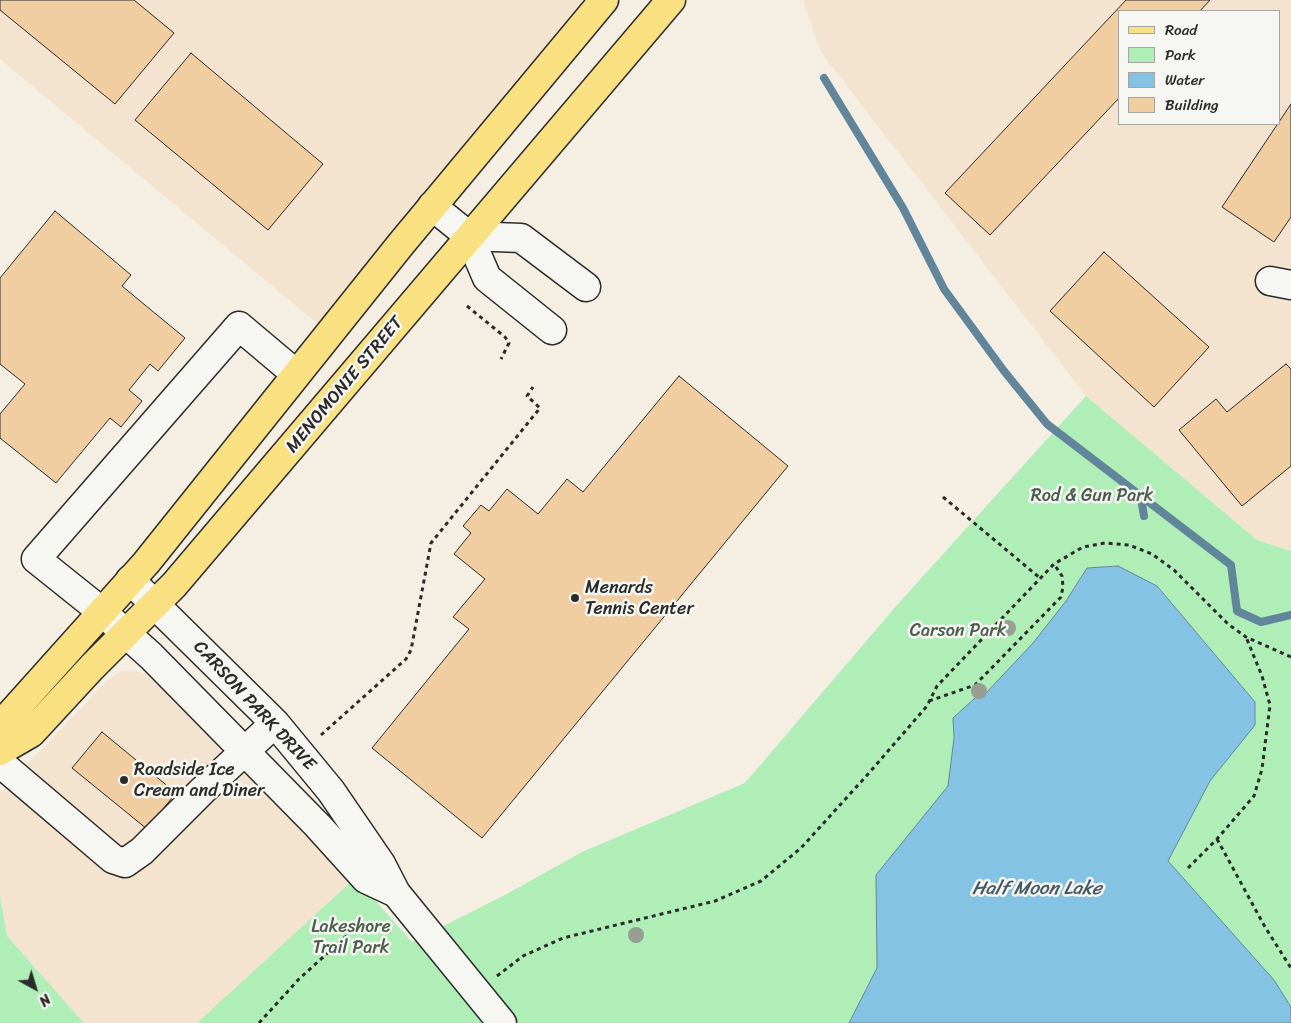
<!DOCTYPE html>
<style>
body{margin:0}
#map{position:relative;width:1291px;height:1023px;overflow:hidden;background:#f5eee2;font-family:Sriracha,sans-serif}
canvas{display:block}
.legend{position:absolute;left:1118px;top:10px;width:162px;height:115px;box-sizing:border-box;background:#f6f6f2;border:1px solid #a5a5a2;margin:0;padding:6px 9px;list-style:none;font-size:15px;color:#2b2b2b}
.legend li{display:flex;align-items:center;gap:10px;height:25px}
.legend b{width:25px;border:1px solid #a5a5a2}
.north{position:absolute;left:10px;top:963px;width:50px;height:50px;-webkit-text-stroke:4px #f6f6f2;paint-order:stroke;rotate:141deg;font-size:14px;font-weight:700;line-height:20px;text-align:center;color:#2b2b2b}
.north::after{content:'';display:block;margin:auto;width:18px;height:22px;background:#2b2b2b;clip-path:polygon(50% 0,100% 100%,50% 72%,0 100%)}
</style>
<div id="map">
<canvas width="1291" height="1023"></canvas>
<ul class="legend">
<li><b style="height:6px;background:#f9e181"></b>Road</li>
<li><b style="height:14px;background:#afeeb6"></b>Park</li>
<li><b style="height:14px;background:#85c3e5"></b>Water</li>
<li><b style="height:14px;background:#f1cda2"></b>Building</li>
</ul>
<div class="north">N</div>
</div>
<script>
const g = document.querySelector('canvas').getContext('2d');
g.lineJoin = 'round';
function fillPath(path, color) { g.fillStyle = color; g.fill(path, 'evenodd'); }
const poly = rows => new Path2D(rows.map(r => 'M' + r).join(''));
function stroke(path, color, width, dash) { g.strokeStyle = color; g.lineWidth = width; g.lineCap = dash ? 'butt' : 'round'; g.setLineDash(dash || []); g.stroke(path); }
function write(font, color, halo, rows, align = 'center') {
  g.font = font + ' Sriracha,sans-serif'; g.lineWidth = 5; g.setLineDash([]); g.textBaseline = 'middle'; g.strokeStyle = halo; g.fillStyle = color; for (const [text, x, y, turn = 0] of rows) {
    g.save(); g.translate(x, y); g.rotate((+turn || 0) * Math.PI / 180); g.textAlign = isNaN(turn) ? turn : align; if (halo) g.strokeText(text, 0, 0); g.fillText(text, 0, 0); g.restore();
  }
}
fillPath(poly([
 [0,0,603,0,330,334,0,59],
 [803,0,1291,0,1291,551,1257,540,1086,396,820,51],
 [1120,11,1280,11,1280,124,1120,124],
 [122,671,139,672,152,676,237,757,355,878,197,1023,84,1023,7,936,0,895,0,793,107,681]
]), '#f4e4cf');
fillPath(poly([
 [1086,396,1257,540,1291,551,1291,1007,1274,980,1168,861,1210,781,1255,725,1255,702,1157,586,1118,566,1087,568,1066,601,1033,643,985,694,975,698,953,718,954,738,948,786,876,875,877,969,849,1023,197,1023,355,878,412,942,505,895,582,852,745,783,897,605],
 [0,895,7,936,84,1023,0,1023]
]), '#afeeb6');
const water = poly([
 [1118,566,1157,586,1255,702,1255,725,1210,781,1168,861,1274,980,1291,1007,1291,1023,849,1023,877,968,876,875,948,786,954,738,953,718,975,698,985,694,1033,643,1066,601,1087,568,1118,566]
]);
fillPath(water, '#85c3e5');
stroke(water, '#61869b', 1);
stroke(poly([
 [824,78,903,208,944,289,1004,371,1047,424,1231,565,1237,611,1261,622,1291,615],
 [1141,498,1144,516]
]), '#61869b', 8);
const building = poly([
 [0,0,134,0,174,33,115,104,0,10,0,0],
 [1126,0,1210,0,1200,11,1120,11,1120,97,990,235,945,193,1126,0],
 [191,53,323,164,268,230,135,120,191,53],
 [1291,104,1291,217,1274,242,1222,207,1291,104],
 [55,211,131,275,122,286,185,338,158,371,150,364,129,390,142,401,121,427,110,418,56,483,0,438,0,414,25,384,0,364,0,278,55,211],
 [1104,252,1209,347,1154,407,1050,311,1104,252],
 [1286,364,1291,369,1291,466,1242,506,1179,430,1216,399,1227,412,1286,364],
 [679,376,788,466,482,838,372,748,469,629,453,617,485,579,454,554,471,533,463,526,481,505,489,511,507,489,538,514,567,479,583,492,679,376],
 [102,732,176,793,147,829,72,768,102,732]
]);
fillPath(building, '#f1cda2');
stroke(building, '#2b2b2b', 1);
const minor = poly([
 [432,206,469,236],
 [1270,281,1291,285],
 [552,330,487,278,469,236,521,238,586,287],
 [296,374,239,326,36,559,101,611,151,656,318,826,366,879,396,893],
 [130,580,275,723,331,791,381,864,396,893,502,1023],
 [0,763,113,859,125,863,142,851,202,791,275,723]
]);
const major = poly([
 [0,737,9,716,146,563,401,244,604,0],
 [0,751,31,733,92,667,174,585,671,0]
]);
stroke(minor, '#2b2b2b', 31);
stroke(major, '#2b2b2b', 31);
stroke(poly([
 [467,306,505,337,509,343,501,359],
 [943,497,1040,578],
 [929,701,975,685,1061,597,1063,587,1062,576,1054,564],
 [321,735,406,659,411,650,431,543,540,408,527,396,533,387],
 [1217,839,1265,927,1291,968],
 [1188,868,1217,839,1254,796,1262,769,1270,705,1262,676,1246,637],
 [497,976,523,956,563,938,715,901,761,881,801,848,869,773,927,706,937,686,1054,564,1083,547,1105,543,1129,545,1152,554,1174,570,1228,624,1246,637,1291,657],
 [259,1023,299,979,353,930,360,927,375,926,393,933]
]), '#2b2b2b', 3, [4, 4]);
stroke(minor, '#f6f6f2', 28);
stroke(major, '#f9e181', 28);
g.fillStyle = '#989e91';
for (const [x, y] of [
 [1008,628],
 [979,691],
 [636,935]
]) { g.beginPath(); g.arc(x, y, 8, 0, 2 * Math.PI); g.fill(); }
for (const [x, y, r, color] of [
 [575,598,5,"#2b2b2b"],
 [124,780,5,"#2b2b2b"]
]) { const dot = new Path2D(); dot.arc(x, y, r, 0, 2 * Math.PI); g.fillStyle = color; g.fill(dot); stroke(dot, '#f6f6f2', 2); }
write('18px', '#2b2b2b', '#f6f6f2', [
 ["MENOMONIE STREET",345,385,-50],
 ["CARSON PARK DRIVE",254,706,47]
]);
write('18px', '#4c5c4e', '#f6f6f2', [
 ["Rod & Gun Park",1092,496],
 ["Carson Park",958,631],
 ["Lakeshore",351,927],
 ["Trail Park",351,948]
]);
write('18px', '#2b2b2b', '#f6f6f2', [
 ["Menards",585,588],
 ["Tennis Center",585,609],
 ["Roadside Ice",134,770],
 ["Cream and Diner",134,791]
], 'left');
write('italic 19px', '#465963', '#f6f6f2', [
 ["Half Moon Lake",1037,889]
]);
</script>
